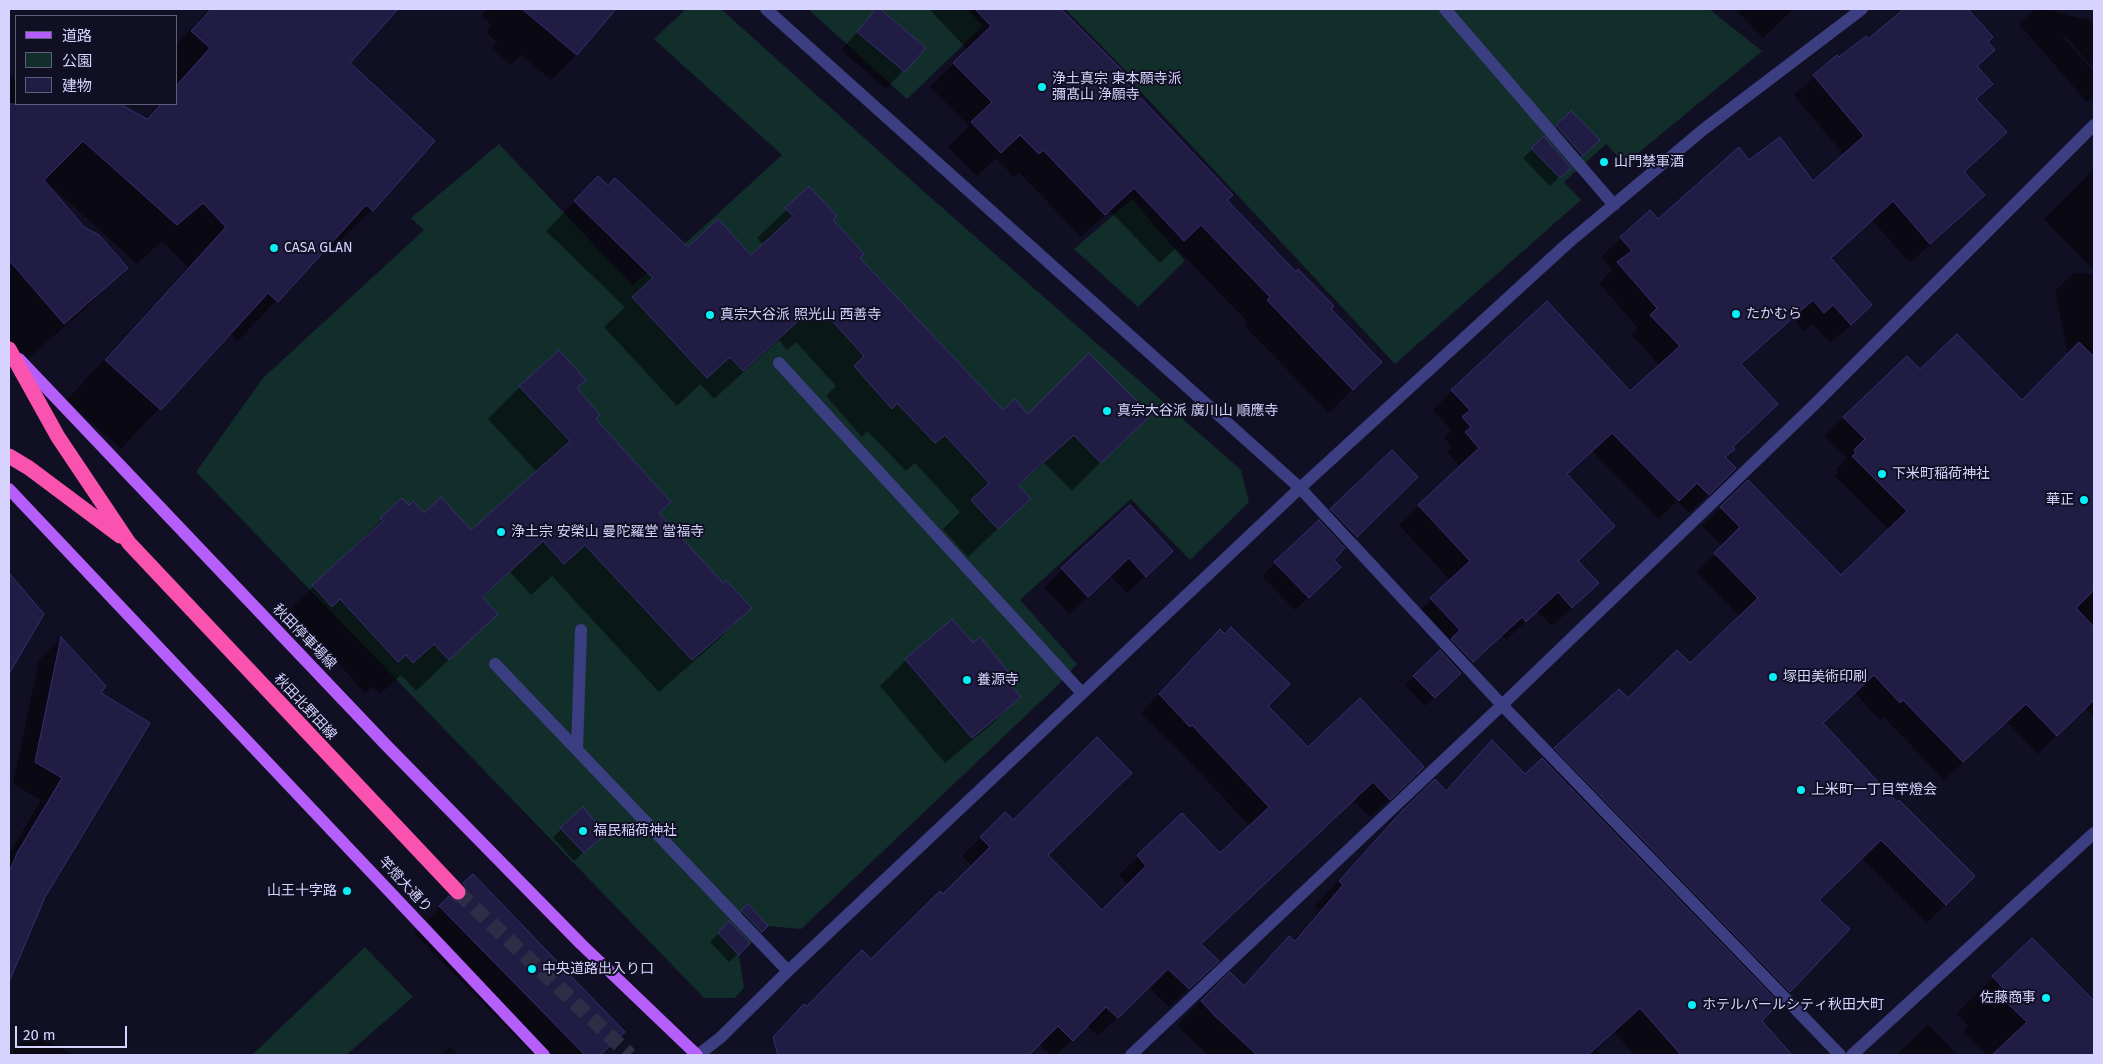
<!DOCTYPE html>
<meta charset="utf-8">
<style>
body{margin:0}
#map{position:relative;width:2103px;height:1064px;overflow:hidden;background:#110f24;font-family:"Fira Sans","Noto Sans JP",sans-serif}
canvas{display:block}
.frame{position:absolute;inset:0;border:10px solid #d6d4fe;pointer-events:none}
.legend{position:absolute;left:15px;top:15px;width:162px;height:90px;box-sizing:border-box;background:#110f24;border:1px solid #605e7b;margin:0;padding:6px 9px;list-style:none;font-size:15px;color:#d6d4fe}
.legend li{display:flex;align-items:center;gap:10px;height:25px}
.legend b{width:25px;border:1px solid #605e7b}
.scale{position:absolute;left:15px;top:1026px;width:112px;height:22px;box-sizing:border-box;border:2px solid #d6d4fe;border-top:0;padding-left:6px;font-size:15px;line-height:18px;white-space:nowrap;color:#d6d4fe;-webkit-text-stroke:4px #110f24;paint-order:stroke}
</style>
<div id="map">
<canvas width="2103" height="1064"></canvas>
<div class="frame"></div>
<ul class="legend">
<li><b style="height:6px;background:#b55efa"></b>道路</li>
<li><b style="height:14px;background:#122e2b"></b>公園</li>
<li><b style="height:14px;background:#211c44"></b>建物</li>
</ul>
<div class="scale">20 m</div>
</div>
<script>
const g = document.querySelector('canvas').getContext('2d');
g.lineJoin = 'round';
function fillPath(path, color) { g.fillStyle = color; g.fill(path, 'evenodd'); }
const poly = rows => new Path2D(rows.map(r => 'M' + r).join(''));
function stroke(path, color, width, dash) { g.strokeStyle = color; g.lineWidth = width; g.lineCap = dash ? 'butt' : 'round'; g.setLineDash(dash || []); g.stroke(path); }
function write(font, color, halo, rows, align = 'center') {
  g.font = font + ' "Fira Sans","Noto Sans JP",sans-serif'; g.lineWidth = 4; g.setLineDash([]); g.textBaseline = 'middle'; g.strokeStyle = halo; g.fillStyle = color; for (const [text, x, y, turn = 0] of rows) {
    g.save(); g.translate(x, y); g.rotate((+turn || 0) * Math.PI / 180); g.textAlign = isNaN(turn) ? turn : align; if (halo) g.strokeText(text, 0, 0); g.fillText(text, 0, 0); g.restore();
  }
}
fillPath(poly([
 [686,9,721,9,922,190,1241,470,1249,502,1190,560,1131,499,1020,600,1077,664,1057,686,801,929,768,926,739,955,744,988,735,998,704,998,196,472,263,378,424,230,411,218,499,144,632,285,689,240,782,155,654,39],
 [808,9,967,9,983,26,907,99],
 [1065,9,1709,9,1762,51,1625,164,1606,144,1564,182,1581,200,1395,364,1131,81,1127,72],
 [1132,199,1185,261,1138,307,1074,249],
 [365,947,413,997,346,1055,252,1055]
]), '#122e2b');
fillPath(poly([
 [209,9,389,9,391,15,348,63,372,210,332,249,328,245,238,341,229,333,121,449,67,400,188,267,162,241,137,264,49,184,83,228,126,268,87,307,24,362,9,345,9,72,16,80,16,104,117,104,145,119,158,104,176,104,176,45],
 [487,9,612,9,614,10,576,55,551,80,521,55,511,65,492,48,497,42,486,32,492,25,481,16],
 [878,9,924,48,886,89,841,50],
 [929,9,1059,9,1121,71,1118,75,1226,200,1329,309,1357,385,1329,413,1244,325,1247,321,1176,248,1160,263,1110,211,1081,237,1019,172,1014,177,996,158,977,176,948,147,969,126,930,87,968,50],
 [1735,9,1793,9,1763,38],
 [1906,9,1954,9,1958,14,1966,9,1991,37,1986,42,1993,50,1976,67,1991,84,1976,100,1963,172,1984,195,1910,263,1872,220,1830,259,1851,325,1830,343,1813,324,1804,331,1793,318,1741,365,1732,447,1724,458,1715,488,1689,513,1677,501,1659,519,1592,451,1566,475,1576,561,1578,602,1552,626,1537,611,1506,640,1502,635,1425,706,1405,685,1442,650,1412,618,1451,581,1399,525,1460,467,1447,452,1452,447,1444,438,1451,430,1433,410,1452,391,1630,393,1660,366,1632,335,1638,328,1599,283,1612,270,1601,257,1621,238,1658,220,1749,162,1813,183,1844,155,1794,95,1837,57,1839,59,1868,41],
 [2035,9,2046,9,2094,22,2094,69,2066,37,2063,37,2094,72,2094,101,2092,98,2087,102,2019,24],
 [1571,112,1598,140,1573,164,1548,135],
 [1544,138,1569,167,1550,186,1523,158],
 [2094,169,2094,271,2044,219],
 [598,177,688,248,751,256,764,245,757,238,809,188,859,258,1003,411,1028,416,1120,443,1072,491,1044,463,1018,486,1029,499,968,557,943,529,960,512,915,463,906,471,867,431,862,437,826,396,836,386,796,342,787,350,779,340,714,399,700,384,677,406,604,327,625,307,546,231],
 [2074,273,2094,274,2094,717,2085,707,2038,754,2007,722,1944,780,1884,717,1880,720,1855,693,1822,724,1897,804,1973,876,1927,923,1862,858,1818,900,1789,991,1761,1021,1791,1055,1635,1055,1614,1032,1596,1049,1601,1055,1208,1055,1177,1026,1201,1001,1243,986,1289,937,1293,941,1319,911,1315,906,1402,812,1445,791,1492,742,1525,776,1555,748,1628,700,1690,665,1740,617,1697,572,1723,546,1702,526,1721,507,1841,577,1889,530,1835,476,1838,472,1836,469,1847,458,1825,436,1844,417,1920,371,2022,402,2068,355,2055,291],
 [520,387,575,388,658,513,722,584,750,608,718,640,659,692,552,576,531,595,510,572,482,598,497,614,416,691,401,675,380,694,373,686,365,693,308,630,299,638,281,618,402,500,409,507,423,515,471,532,537,472,488,419],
 [1392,452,1416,477,1332,560,1326,580,1295,610,1262,576],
 [1130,506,1153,569,1127,593,1110,575,1069,614,1044,587],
 [9,574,43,614,9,672],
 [61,638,100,694,44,897,9,980,9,854,41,800,13,784,39,660],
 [973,645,1019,697,993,723,945,763,880,686,906,660],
 [1201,650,1267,706,1308,749,1404,786,1370,817,1353,800,1200,945,1198,980,1169,1007,1148,987,1098,1036,1087,1025,1056,1055,1050,1055,1039,1044,1027,1055,838,1055,796,1018,871,961,943,896,972,866,962,856,1005,814,1102,912,1129,885,1119,875,1182,815,1220,854,1250,826,1172,743,1171,744,1141,713],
 [561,829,595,842,574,861,553,838],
 [472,876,623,1032,600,1055,534,1055,414,933],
 [748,906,766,926,752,940,733,920],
 [729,923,749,943,729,962,710,942],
 [2032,940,2094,1003,2094,1055,1987,1055,1963,1032,1968,1026,1957,1013],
 [1928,1025,1958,1055,1896,1055],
 [31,1032,74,1055,9,1055],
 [450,1047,457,1055,440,1055]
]), '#0007');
const building = poly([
 [211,9,398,9,350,63,435,141,373,211,366,205,278,302,268,293,161,410,105,360,226,227,203,203,177,225,83,141,44,180,84,227,99,235,128,268,64,324,9,260,9,104,120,104,147,119,161,104,176,104,176,86,210,48,191,31,211,9],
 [522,9,616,9,577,55,522,9],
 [876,9,880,9,926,48,905,72,857,32,876,9],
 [975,9,1061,9,1123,71,1119,75,1233,195,1227,200,1296,272,1298,269,1334,306,1331,309,1382,362,1353,390,1267,300,1270,297,1201,225,1184,241,1134,188,1105,215,1043,150,1039,154,1020,135,1001,153,971,122,992,102,953,63,991,26,975,9],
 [1904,9,1968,9,1993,37,1988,42,1995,50,1977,66,1993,84,1976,99,2007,132,1964,172,1985,195,1930,244,1893,201,1831,258,1872,305,1851,325,1833,305,1824,313,1813,300,1741,364,1778,404,1733,447,1735,449,1725,457,1736,468,1709,495,1697,483,1679,501,1612,433,1567,474,1615,526,1578,561,1599,583,1572,608,1558,592,1526,622,1522,617,1473,662,1451,639,1460,630,1430,598,1470,561,1418,505,1479,448,1465,432,1471,427,1462,417,1470,410,1451,390,1547,301,1630,391,1680,346,1650,315,1657,308,1617,262,1632,251,1620,237,1650,210,1658,219,1739,147,1749,160,1780,137,1813,181,1864,136,1813,75,1837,55,1839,57,1866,36,1868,39,1904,9],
 [1571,111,1600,140,1583,156,1556,125,1571,111],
 [1544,136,1571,168,1560,178,1531,148,1544,136],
 [598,176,608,185,615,178,688,247,718,219,751,255,793,216,785,208,809,186,837,216,833,220,864,254,860,258,1003,410,1015,399,1028,414,1089,353,1151,415,1101,463,1074,435,1018,485,1031,499,998,529,971,500,989,483,945,435,935,443,897,403,892,409,854,366,864,356,826,314,817,322,808,312,743,371,730,357,707,378,632,297,653,278,574,201,598,176],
 [1957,334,2022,400,2079,342,2094,357,2094,590,2076,608,2094,627,2094,700,2057,736,2026,704,1963,762,1903,700,1900,703,1874,675,1823,723,1897,802,1899,800,1975,876,1946,905,1881,840,1819,900,1850,929,1790,992,1554,748,1619,689,1628,698,1677,650,1690,663,1758,598,1714,553,1740,527,1720,507,1748,480,1841,575,1907,511,1852,456,1856,453,1854,450,1865,439,1843,417,1907,356,1920,369,1957,334],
 [559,350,586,380,577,388,600,415,596,419,671,502,659,513,723,583,726,580,752,608,692,660,585,545,564,564,543,541,482,597,498,614,449,660,434,644,413,663,406,655,398,662,340,599,332,607,312,585,383,521,380,518,402,498,409,505,413,501,424,513,441,497,471,530,570,441,519,386,559,350],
 [1392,450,1418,477,1357,537,1330,509,1392,450],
 [1130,505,1173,551,1146,577,1129,558,1088,597,1061,568,1130,505],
 [1319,520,1345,548,1334,560,1341,567,1309,598,1274,562,1319,520],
 [9,573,44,614,9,674,9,573],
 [952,619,973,643,980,637,1014,679,1009,683,1021,697,972,738,905,659,952,619],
 [1231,627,1290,684,1268,706,1308,747,1360,698,1424,767,1390,800,1373,782,1201,944,1219,961,1189,989,1168,969,1118,1018,1106,1007,1073,1041,1058,1026,1029,1055,778,1055,773,1037,804,1004,807,1006,862,950,871,959,940,891,943,894,990,847,980,837,1005,812,1013,820,1097,737,1132,773,1048,855,1102,910,1146,866,1137,855,1182,813,1220,853,1269,807,1192,725,1190,727,1159,694,1220,629,1225,634,1231,627],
 [61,637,106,686,101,693,150,723,45,897,9,982,9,873,17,853,62,778,35,762,61,637],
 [1440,650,1461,673,1435,698,1413,676,1440,650],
 [1492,740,1525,774,1542,758,1779,1003,1762,1021,1792,1055,1681,1055,1640,1008,1588,1055,1257,1055,1214,1015,1201,1001,1230,972,1244,986,1289,936,1295,941,1343,885,1339,881,1402,811,1435,779,1446,791,1492,740],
 [583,807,606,834,584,853,560,828,583,807],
 [473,874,625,1032,600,1055,585,1055,439,906,449,896,456,901,464,899,467,890,463,883,473,874],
 [748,904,768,926,762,932,741,910,748,904],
 [729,921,750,943,739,955,718,933,729,921],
 [2032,938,2094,1001,2094,1055,1992,1055,2027,1022,1998,994,2004,989,1992,976,2032,938]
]);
fillPath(building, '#211c44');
stroke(building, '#372f70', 1);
stroke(poly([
 [458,892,630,1055]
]), '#2f2d45', 15, [15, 8]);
stroke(poly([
 [766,9,1300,488,1502,705,1840,1055],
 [1445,9,1614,205],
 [779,363,1082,693],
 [495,664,788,971],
 [577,750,581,630],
 [698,1055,720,1038,788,971,1300,488,1568,243,1704,129,1862,9],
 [1131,1055,1502,705,1815,404,2094,125],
 [1852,1055,2094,833]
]), '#3c3e82', 12);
stroke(poly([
 [19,359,387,746,581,944,697,1055],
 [9,489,544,1055]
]), '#b55efa', 12);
stroke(poly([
 [9,349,58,437,129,543,458,892],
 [9,456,29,468,120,536]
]), '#fa53af', 15);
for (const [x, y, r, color] of [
 [1042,87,5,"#08eff6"],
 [1604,162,5,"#08eff6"],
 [274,248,5,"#08eff6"],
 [1736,314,5,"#08eff6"],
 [710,315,5,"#08eff6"],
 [1107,411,5,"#08eff6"],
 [1882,474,5,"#08eff6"],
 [2084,500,5,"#08eff6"],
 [501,532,5,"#08eff6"],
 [1773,677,5,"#08eff6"],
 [967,680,5,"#08eff6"],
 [1801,790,5,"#08eff6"],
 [583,831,5,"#08eff6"],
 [347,891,5,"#08eff6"],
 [532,969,5,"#08eff6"],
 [2046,998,5,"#08eff6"],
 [1692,1005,5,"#08eff6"]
]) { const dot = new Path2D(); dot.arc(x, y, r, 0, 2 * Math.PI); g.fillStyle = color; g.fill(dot); stroke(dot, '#110f24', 2); }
write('14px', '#d6d4fe', '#110f24', [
 ["浄土真宗 東本願寺派",1052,79],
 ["彌髙山 浄願寺",1052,95],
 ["山門禁軍酒",1614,162],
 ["CASA GLAN",284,248],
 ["たかむら",1746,314],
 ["真宗大谷派 照光山 西善寺",720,315],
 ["真宗大谷派 廣川山 順應寺",1117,411],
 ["下米町稲荷神社",1892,474],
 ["華正",2074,500,"right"],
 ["浄土宗 安榮山 曼陀羅堂 當福寺",511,532],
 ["塚田美術印刷",1783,677],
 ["養源寺",977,680],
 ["上米町一丁目竿燈会",1811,790],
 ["福民稲荷神社",593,831],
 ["山王十字路",337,891,"right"],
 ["中央道路出入り口",542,969],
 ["佐藤商事",2036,998,"right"],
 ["ホテルパールシティ秋田大町",1702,1005]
], 'left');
write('14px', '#d6d4fe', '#110f24', [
 ["秋田停車場線",304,637,46],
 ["秋田北野田線",305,707,47],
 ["竿燈大通り",405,885,47]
]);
</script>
